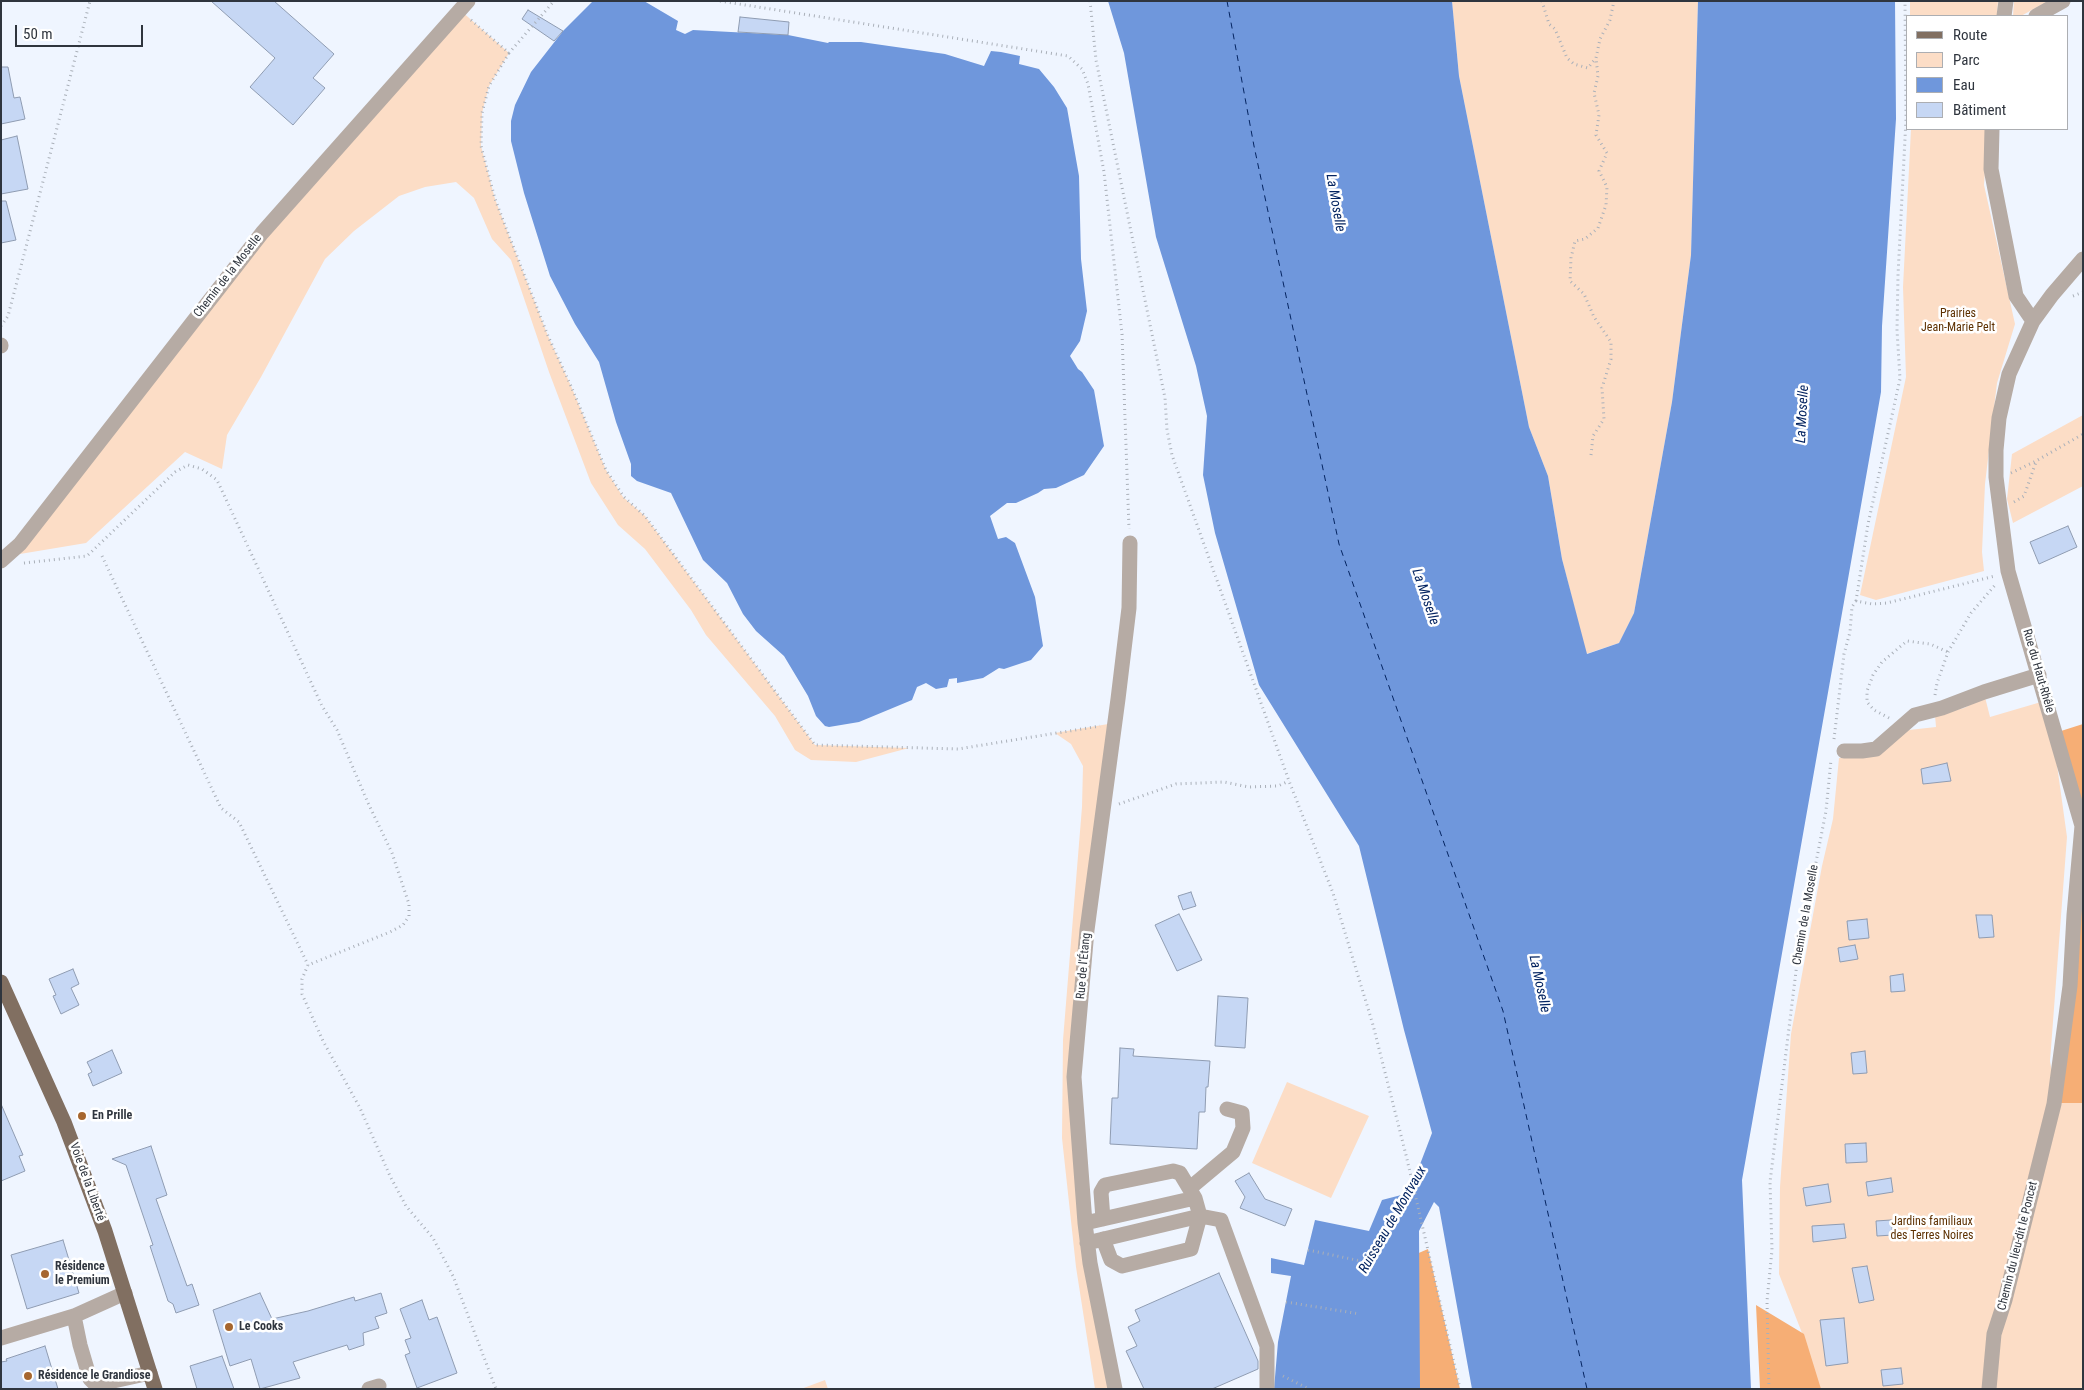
<!DOCTYPE html>
<meta charset="utf-8">
<style>
body{margin:0}
#map{position:relative;width:2084px;height:1390px;overflow:hidden;background:#eff5ff;font-family:"Roboto Condensed",sans-serif}
canvas{display:block}
.frame{position:absolute;inset:0;border:2px solid #2f353e;pointer-events:none}
.legend{position:absolute;left:1906px;top:15px;width:162px;height:115px;box-sizing:border-box;background:#fff;border:1px solid #acaeb2;margin:0;padding:6px 9px;list-style:none;font-size:15px;color:#2f353e}
.legend li{display:flex;align-items:center;gap:10px;height:25px}
.legend b{width:25px;border:1px solid #acaeb2}
.scale{position:absolute;left:15px;top:25px;width:128px;height:22px;box-sizing:border-box;border:2px solid #2f353e;border-top:0;padding-left:6px;font-size:15px;line-height:18px;white-space:nowrap;color:#2f353e;-webkit-text-stroke:4px #fff;paint-order:stroke}
</style>
<div id="map">
<canvas width="2084" height="1390"></canvas>
<div class="frame"></div>
<ul class="legend">
<li><b style="height:6px;background:#816f61"></b>Route</li>
<li><b style="height:14px;background:#fcddc6"></b>Parc</li>
<li><b style="height:14px;background:#6f97dc"></b>Eau</li>
<li><b style="height:14px;background:#c6d7f4"></b>Bâtiment</li>
</ul>
<div class="scale">50 m</div>
</div>
<script>
const g = document.querySelector('canvas').getContext('2d');
g.lineJoin = 'round';
function fillPath(path, color) { g.fillStyle = color; g.fill(path, 'evenodd'); }
const poly = rows => new Path2D(rows.map(r => 'M' + r).join(''));
function stroke(path, color, width, dash) { g.strokeStyle = color; g.lineWidth = width; g.lineCap = dash ? 'butt' : 'round'; g.setLineDash(dash || []); g.stroke(path); }
function write(font, color, halo, rows, align = 'center') {
  g.font = font + ' "Roboto Condensed",sans-serif'; g.lineWidth = 5; g.setLineDash([]); g.textBaseline = 'middle'; g.strokeStyle = halo; g.fillStyle = color; for (const [text, x, y, turn = 0] of rows) {
    g.save(); g.translate(x, y); g.rotate((+turn || 0) * Math.PI / 180); g.textAlign = isNaN(turn) ? turn : align; if (halo) g.strokeText(text, 0, 0); g.fillText(text, 0, 0); g.restore();
  }
}
fillPath(poly([
 [1452,1,1698,1,1691,255,1672,402,1634,613,1619,643,1586,654,1562,559,1548,476,1529,427,1459,76],
 [1910,1,1998,1,1997,16,1910,16],
 [2014,1,2048,1,2021,16,2013,16],
 [460,10,509,53,489,86,482,113,481,146,495,199,508,233,548,336,571,386,606,470,623,497,645,516,815,745,909,748,856,762,811,760,795,750,775,716,706,635,691,610,645,549,618,525,591,483,549,372,511,260,492,239,474,198,456,182,425,187,399,196,354,231,325,259,261,377,227,435,222,469,185,452,86,543,8,556,262,233],
 [1911,129,1988,129,1984,185,2015,324,1997,383,1985,484,1982,552,1984,571,1876,600,1860,595,1906,377,1903,287],
 [2083,415,2083,486,2013,523,2007,499,2012,454],
 [1985,697,1990,717,2041,702,2057,765,2067,837,2050,1061,2057,1103,2083,1103,2083,1389,1820,1389,1802,1333,1779,1274,1780,1187,1791,1034,1822,866,1833,819,1839,758,1863,756,1909,730,1936,727,1935,715,1964,708],
 [1114,723,1074,1077,1085,1223,1115,1389,1095,1389,1076,1267,1062,1138,1063,1040,1082,807,1083,766,1071,744,1055,733],
 [1287,1082,1369,1116,1331,1198,1252,1163],
 [825,1380,828,1389,801,1389]
]), '#fcddc6');
fillPath(poly([
 [2083,724,2083,1103,2057,1103,2082,849,2061,731],
 [1428,1249,1460,1389,1395,1389,1414,1255],
 [1756,1305,1804,1334,1821,1389,1760,1389]
]), '#f6ae75');
fillPath(poly([
 [593,1,644,1,678,21,676,30,685,34,693,30,788,35,828,43,829,42,861,42,945,54,984,66,991,51,1001,52,1020,56,1019,64,1039,69,1054,87,1067,108,1079,176,1081,259,1087,311,1080,341,1070,356,1078,369,1082,372,1094,390,1104,446,1084,475,1056,488,1044,489,1038,493,1016,503,1007,503,990,516,998,539,1006,537,1015,543,1035,597,1043,646,1031,660,1004,669,999,668,983,678,957,683,957,678,949,679,947,687,936,689,926,683,917,687,912,700,859,722,829,727,825,726,816,716,808,696,784,656,756,631,743,614,727,583,703,560,671,493,637,481,631,476,631,464,616,422,599,362,575,324,550,276,524,193,511,141,511,121,515,105,531,72,563,31],
 [1108,1,1452,1,1459,76,1529,427,1548,476,1562,559,1587,654,1619,643,1634,613,1672,402,1691,255,1698,1,1895,1,1896,119,1882,326,1881,392,1742,1180,1751,1389,1472,1389,1439,1207,1434,1202,1419,1231,1420,1389,1274,1389,1278,1342,1291,1276,1271,1273,1271,1258,1304,1265,1315,1220,1369,1231,1382,1200,1409,1193,1432,1133,1404,1030,1359,846,1259,685,1215,533,1203,475,1207,416,1196,366,1156,237,1124,53]
]), '#6f97dc');
stroke(poly([
 [1227,1,1254,146,1339,544,1503,1011,1587,1389]
]), '#042461', 1, [6, 5]);
const building = poly([
 [211,1,274,1,334,54,313,78,325,88,293,125,250,87,275,58,211,1],
 [528,10,563,31,554,41,522,19,528,10],
 [740,17,789,22,788,35,738,32,740,17],
 [1,67,8,67,14,98,20,97,25,119,1,124,1,67],
 [17,136,28,189,1,194,1,140,17,136],
 [1,201,6,201,16,240,1,243,1,201],
 [2068,526,2077,547,2039,564,2030,542,2068,526],
 [1947,763,1951,781,1923,784,1921,769,1947,763],
 [1191,892,1196,906,1183,910,1178,896,1191,892],
 [1179,914,1202,960,1177,971,1155,925,1179,914],
 [1976,915,1992,915,1994,937,1979,938,1976,915],
 [1867,919,1869,938,1849,940,1847,921,1867,919],
 [1855,945,1858,959,1840,962,1838,948,1855,945],
 [73,969,79,984,71,988,79,1005,61,1014,53,996,56,995,49,979,73,969],
 [1903,974,1905,991,1891,992,1890,976,1903,974],
 [1218,996,1248,998,1245,1048,1215,1046,1218,996],
 [1120,1048,1134,1049,1133,1056,1210,1061,1208,1087,1206,1087,1205,1112,1199,1112,1197,1149,1110,1144,1112,1098,1118,1098,1120,1048],
 [112,1050,122,1073,93,1086,88,1074,92,1072,87,1062,112,1050],
 [1865,1051,1867,1073,1853,1074,1851,1053,1865,1051],
 [1,1104,23,1155,19,1156,25,1171,1,1181,1,1104],
 [1866,1143,1867,1162,1846,1163,1845,1144,1866,1143],
 [151,1146,167,1195,156,1199,187,1286,192,1284,199,1305,176,1313,173,1304,168,1301,150,1246,153,1245,126,1165,112,1159,151,1146],
 [1249,1173,1265,1199,1292,1209,1285,1226,1240,1208,1245,1197,1235,1181,1249,1173],
 [1891,1178,1893,1192,1868,1196,1866,1182,1891,1178],
 [1828,1184,1831,1202,1806,1206,1803,1188,1828,1184],
 [1891,1220,1893,1235,1877,1236,1876,1221,1891,1220],
 [1844,1224,1846,1238,1813,1242,1812,1226,1844,1224],
 [63,1240,79,1293,27,1309,11,1255,63,1240],
 [1867,1266,1874,1300,1859,1303,1852,1268,1867,1266],
 [1219,1273,1258,1361,1258,1369,1212,1389,1144,1389,1126,1351,1137,1346,1128,1327,1140,1321,1135,1310,1219,1273],
 [260,1293,272,1319,308,1311,354,1297,355,1301,381,1293,387,1313,375,1317,379,1328,363,1333,364,1345,349,1350,347,1345,293,1362,300,1378,260,1389,251,1359,230,1366,213,1310,260,1293],
 [422,1300,429,1320,437,1317,457,1373,417,1388,405,1355,410,1353,405,1340,411,1338,400,1309,422,1300],
 [1844,1318,1848,1363,1826,1366,1820,1320,1844,1318],
 [45,1346,58,1389,1,1389,1,1362,7,1361,6,1359,45,1346],
 [222,1356,234,1389,197,1389,190,1366,222,1356],
 [1901,1368,1903,1384,1883,1386,1881,1370,1901,1368]
]);
fillPath(building, '#c6d7f4');
stroke(building, '#8f9cb2', 1);
stroke(poly([
 [720,1,1068,56,1082,69,1088,84,1104,172,1122,334,1129,529],
 [1090,1,1096,60,1165,398,1167,430,1172,455,1289,781,1333,893,1373,1025,1406,1155,1460,1389],
 [1542,1,1549,24,1555,29,1567,58,1574,64,1588,68,1596,58,1600,39,1610,20,1614,1],
 [471,20,509,53,554,1],
 [509,53,489,86,482,113,481,146,495,199,508,233,548,336,571,386,606,470,624,497,645,516,815,745,958,749,1100,726],
 [2073,296,2083,292],
 [1,326,8,316,90,1],
 [1591,455,1593,436,1604,419,1602,388,1611,359,1611,342,1594,317,1584,294,1570,281,1571,258,1575,241,1585,239,1598,228,1606,205,1607,187,1599,171,1607,153,1596,135,1599,115,1594,93,1598,76,1596,58],
 [2011,473,2036,461,2083,434],
 [2014,502,2024,496,2036,462],
 [102,556,221,808,239,822,308,965],
 [24,563,87,556,175,472,188,465,202,469,217,480,322,706,337,730,368,803,392,853,409,904,409,916,403,925,390,932,308,965,302,979,302,994,323,1041,360,1108,390,1176,406,1206,433,1238,453,1276,496,1389],
 [1856,601,1868,524,1900,379,1897,330,1898,275,1906,119,1905,1],
 [1935,695,1937,683,1948,652,1971,613,1996,584],
 [1889,718,1874,710,1867,702,1867,691,1873,675,1882,662,1907,641,1930,644,1948,652],
 [1834,739,1844,654,1850,632,1852,607,1856,601,1872,604,1887,603,1995,576],
 [1119,804,1176,784,1224,782,1249,787,1278,786,1289,781],
 [1308,1250,1361,1261],
 [1286,1302,1360,1314],
 [1283,1376,1309,1389],
 [1769,1389,1767,1301,1772,1250,1770,1182,1798,955,1826,811,1831,760]
]), '#aab0b9', 3, [1, 4]);
stroke(poly([
 [2004,16,2006,1],
 [2036,16,2063,1],
 [1992,129,1991,169,2016,296,2033,321],
 [1,345,1,346],
 [1,561,20,544,262,233,468,1],
 [1844,751,1862,751,1876,749,1915,715,1942,708,1984,692,2039,675],
 [1190,1188,1233,1152,1243,1128,1242,1113,1227,1109],
 [1103,1219,1101,1192,1105,1185,1173,1171,1180,1173,1195,1198],
 [1085,1223,1195,1198,1200,1216,1221,1220,1267,1346,1267,1389],
 [1087,1243,1200,1216,1191,1249,1122,1266,1111,1260,1103,1239],
 [74,1316,80,1345,90,1379,94,1383,104,1383,150,1373],
 [1,1338,74,1316,125,1293],
 [369,1389,379,1386],
 [1115,1389,1090,1263,1085,1223,1074,1077,1087,930,1118,699,1129,608,1130,543],
 [1989,1389,1994,1334,2005,1300,2054,1104,2070,986,2074,915,2082,826,2008,571,1996,477,1996,450,1999,418,2009,374,2033,321,2052,295,2083,259]
]), '#b6aba4', 15);
stroke(poly([
 [1,982,64,1122,105,1231,155,1389]
]), '#816f61', 15);
for (const [x, y, r, color] of [
 [82,1116,5,"#a6662f"],
 [45,1274,5,"#a6662f"],
 [229,1327,5,"#a6662f"],
 [28,1376,5,"#a6662f"]
]) { const dot = new Path2D(); dot.arc(x, y, r, 0, 2 * Math.PI); g.fillStyle = color; g.fill(dot); stroke(dot, '#fff', 2); }
write('12px', '#2f353e', '#fff', [
 ["Chemin de la Moselle",228,276,-52],
 ["Rue du Haut-Rhêle",2038,671,74],
 ["Chemin de la Moselle",1806,915,-80],
 ["Rue de l'Étang",1084,966,-85],
 ["Voie de la Liberté",87,1182,70],
 ["Chemin du lieu-dit le Poncet",2018,1246,-76]
]);
write('12px', '#5d3000', '#fff', [
 ["Prairies",1958,314],
 ["Jean-Marie Pelt",1958,328],
 ["Jardins familiaux",1932,1222],
 ["des Terres Noires",1932,1236]
]);
write('bold 12px', '#2f353e', '#fff', [
 ["En Prille",92,1116],
 ["Résidence",55,1267],
 ["le Premium",55,1281],
 ["Le Cooks",239,1327],
 ["Résidence le Grandiose",38,1376]
], 'left');
write('italic 14px', '#042461', '#fff', [
 ["La Moselle",1335,203,80],
 ["La Moselle",1803,414,-87],
 ["La Moselle",1425,597,71],
 ["La Moselle",1539,984,78],
 ["Ruisseau de Montvaux",1393,1220,-60]
]);
</script>
